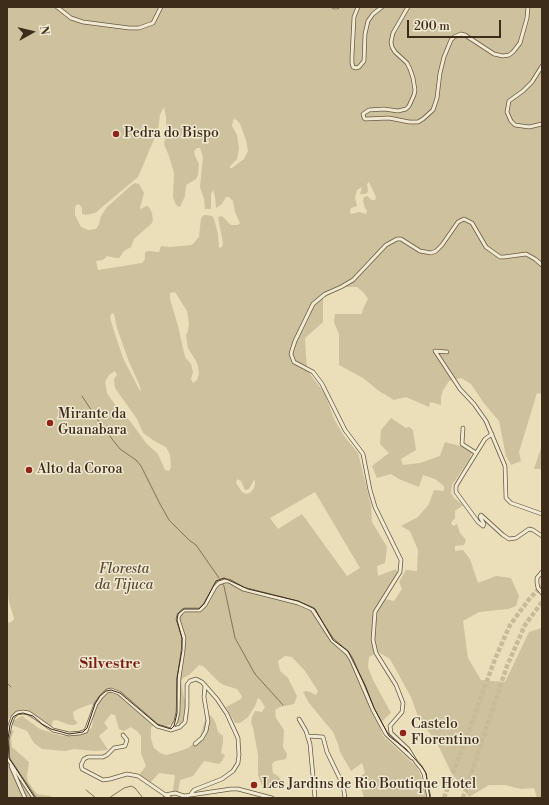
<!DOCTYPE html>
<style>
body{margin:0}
#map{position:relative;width:549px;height:805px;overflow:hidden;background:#eadfb9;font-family:"Libre Bodoni",serif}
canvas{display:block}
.frame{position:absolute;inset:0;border:8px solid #3e2c1a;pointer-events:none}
.north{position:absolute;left:12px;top:12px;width:40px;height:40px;-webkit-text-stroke:3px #f1ead2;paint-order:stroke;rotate:82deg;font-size:11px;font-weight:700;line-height:16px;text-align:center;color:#3e2c1a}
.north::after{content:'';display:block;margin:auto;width:14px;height:18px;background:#3e2c1a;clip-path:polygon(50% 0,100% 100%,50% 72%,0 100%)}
.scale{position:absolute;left:407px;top:20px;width:94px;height:18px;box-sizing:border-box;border:2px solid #3e2c1a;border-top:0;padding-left:5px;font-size:12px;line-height:14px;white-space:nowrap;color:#3e2c1a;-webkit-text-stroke:3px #f1ead2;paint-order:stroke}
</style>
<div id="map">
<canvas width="549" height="805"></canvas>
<div class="frame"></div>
<div class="north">N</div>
<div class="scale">200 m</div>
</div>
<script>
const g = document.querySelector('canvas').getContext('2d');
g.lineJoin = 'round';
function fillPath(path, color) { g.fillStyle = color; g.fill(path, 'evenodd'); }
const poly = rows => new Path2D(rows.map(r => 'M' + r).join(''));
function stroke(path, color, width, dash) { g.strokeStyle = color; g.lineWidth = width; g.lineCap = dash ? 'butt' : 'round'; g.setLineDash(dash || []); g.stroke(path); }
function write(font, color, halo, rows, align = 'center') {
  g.font = font + ' "Libre Bodoni",serif'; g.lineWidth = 3; g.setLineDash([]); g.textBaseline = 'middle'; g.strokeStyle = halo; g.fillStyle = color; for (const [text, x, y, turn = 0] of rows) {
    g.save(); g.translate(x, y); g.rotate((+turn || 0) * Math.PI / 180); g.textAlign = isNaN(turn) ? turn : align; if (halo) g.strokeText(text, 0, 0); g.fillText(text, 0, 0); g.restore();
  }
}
fillPath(poly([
 [7,7,542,7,542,394,537,393,519,452,521,461,511,465,506,456,499,421,483,402,471,384,461,378,449,381,443,390,441,397,441,405,430,402,429,407,406,397,394,400,379,391,363,378,339,365,339,334,334,322,335,314,362,314,363,309,368,299,364,293,357,287,345,287,323,298,323,322,305,338,307,370,325,394,334,419,344,436,358,453,371,505,372,522,387,547,385,563,377,566,378,576,396,569,398,575,385,599,394,601,402,589,399,582,406,570,417,571,418,550,410,531,401,526,418,517,429,504,434,490,444,491,444,486,435,479,423,475,419,487,399,479,391,474,377,478,372,466,389,453,380,444,381,430,391,418,406,428,409,427,413,430,416,450,401,459,403,465,420,463,440,456,445,442,460,446,462,444,473,451,469,460,452,485,451,493,454,498,463,505,455,511,455,518,451,523,453,526,457,524,460,533,466,540,464,545,455,546,455,551,463,550,470,559,478,583,496,576,511,578,519,596,516,606,508,609,479,612,463,621,468,658,481,680,505,682,529,632,542,628,542,798,537,798,534,788,521,789,505,785,489,785,469,797,451,772,436,741,419,719,411,697,390,659,378,652,369,657,368,667,373,680,391,713,379,724,383,736,417,767,425,785,427,798,364,798,358,778,365,773,362,763,351,771,340,752,338,744,333,732,309,703,303,692,306,691,310,692,316,695,318,691,305,671,292,657,285,656,278,661,280,671,288,678,297,696,294,704,280,707,275,710,276,718,284,730,283,747,287,754,286,759,275,761,272,764,273,773,278,776,282,781,281,786,268,790,262,786,258,775,258,755,253,727,251,723,252,717,255,711,262,712,265,707,260,699,258,698,255,706,248,717,240,723,235,723,226,707,241,699,242,697,241,695,237,689,224,685,219,682,203,666,199,665,189,675,183,678,181,681,184,698,188,706,189,714,188,719,183,723,163,726,156,725,151,727,151,739,154,748,160,753,166,755,177,752,188,748,199,740,205,720,209,715,211,716,215,721,218,732,223,736,223,742,221,753,225,755,222,761,219,764,204,761,193,776,180,780,178,793,173,791,175,775,159,773,151,782,139,775,146,766,141,753,141,736,138,732,131,727,124,731,119,729,115,715,111,714,104,723,108,728,99,736,108,750,95,751,74,749,65,751,42,749,34,743,27,731,12,725,13,721,22,716,40,729,62,736,81,734,87,732,92,727,95,706,91,704,78,709,73,712,74,719,78,723,74,725,70,725,56,720,53,721,51,728,20,712,15,713,9,718,7,722,7,621,9,623,13,621,14,618,9,602,7,581],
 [164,107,166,117,166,134,164,144,169,156,174,173,173,197,176,205,180,207,185,196,186,185,196,179,198,175,199,164,195,156,194,151,197,148,200,148,203,157,200,187,204,199,205,209,211,209,211,194,213,190,215,196,216,208,222,204,226,197,229,197,233,201,235,212,240,223,238,225,231,225,222,216,218,217,223,243,222,247,219,248,218,234,214,219,212,216,207,215,204,215,201,218,199,237,192,245,170,247,161,246,159,252,149,251,145,252,145,259,142,263,98,270,96,261,103,260,107,256,116,258,119,258,124,251,131,247,134,239,151,224,153,221,152,213,149,207,146,206,141,209,140,208,144,193,139,184,135,183,133,184,107,207,101,216,99,224,96,229,88,230,81,227,75,215,75,208,76,205,79,204,82,208,82,214,86,215,95,213,138,177,158,130,160,115],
 [234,119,237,120,240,124,246,140,248,151,244,159,232,168,230,168,230,166,237,159,239,148,237,135,232,126,233,120],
 [369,182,376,197,375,200,372,200,367,196,364,197,363,201,365,208,367,211,366,214,359,212,351,214,350,211,351,208,357,206,355,198,357,190,362,187,360,194,366,194,368,191,367,184],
 [175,292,187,311,189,323,188,331,186,335,188,348,196,361,198,366,199,374,197,380,193,383,191,379,193,372,191,364,185,357,178,326,170,299,170,293],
 [112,313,114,314,117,328,129,362,139,384,141,390,140,391,123,358,113,328,110,317],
 [115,371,117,375,114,379,115,388,137,419,143,433,156,442,166,447,170,455,171,467,169,471,165,470,158,454,146,443,130,421,118,409,107,393,105,382,109,375],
 [237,479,241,481,245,490,249,489,254,480,255,481,255,483,254,488,250,493,246,494,242,492,236,483],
 [315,492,360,568,347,576,302,514,278,529,270,518],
 [542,444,542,469,534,469,541,448],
 [7,729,14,731,11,738,12,747,29,762,27,776,28,782,37,794,51,796,51,798,7,798]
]), '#cdc19e');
stroke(poly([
 [82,396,101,425,120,449,136,460,141,466,160,504,169,520,189,540,196,545,219,578],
 [222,583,224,586,235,638,255,674,283,705],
 [7,683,11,687],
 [86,790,96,798],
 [109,798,124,788,131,786,135,788,143,798]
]), '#827359', 1);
stroke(poly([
 [444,798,495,659,510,625,530,598,542,586],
 [463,798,507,666,525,625,542,602]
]), '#c8bb99', 4.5, [4.5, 2]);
const minor = poly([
 [57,7,71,18,83,22,129,28,139,28,153,23,161,7],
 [334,7,337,7],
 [358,7,354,17,352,56,352,63,353,67,356,68,359,67,364,61,365,34,368,21,373,14,382,7],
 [408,7,393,33,391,42,392,47,395,52,407,63,410,69,413,78,415,90,414,95,409,106,406,109,398,111,384,109,369,110,363,114,364,118,365,119,389,118,409,122,418,122,423,119,433,110,437,98,440,73,444,57,451,40,454,37,461,34,465,35,494,54,503,56,509,55,513,52,520,43,527,18,528,7],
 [542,66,532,82,523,91,509,101,507,112,511,121,515,125,529,127,542,124],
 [447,352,435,351,460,389,474,404,486,421,505,466,506,498,511,503,542,514],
 [463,428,462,444,476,453],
 [492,434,485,439,462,476,456,486,456,492,478,522,483,526,484,524,480,517,481,515,503,535,509,539,516,538,529,529,533,530,542,536],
 [542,572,537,578,537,583,538,588,542,593],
 [299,719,306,731,310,744,315,798],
 [171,730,176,721,178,712,179,678,183,651,184,638,178,619,179,615,184,610,200,610,205,605,215,587,219,583,225,581,229,581,243,589,298,603,312,609,332,640,347,653,351,659,373,710,386,734,412,758],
 [123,735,127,740,125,746,114,748,107,755,103,757,88,757,84,759,81,765,82,769,103,780,110,779,127,774,138,776,170,798],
 [308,736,323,737,327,752,343,785,345,798],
 [195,744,202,738,206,731,208,721,204,697,205,685],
 [416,762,408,749,391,733,390,726,402,712,403,703,396,685,376,653,373,640,375,612,400,572,401,560,375,507,370,490,363,454,345,430,322,384,313,372,294,362,291,354,292,350,295,341,313,304,325,294,341,287,353,280,386,245,397,239,401,239,420,251,431,253,436,251,442,245,458,222,464,219,472,223,486,247,500,257,504,257,526,254,535,259,542,265],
 [416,762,421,768,424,774,429,798],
 [11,766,25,798],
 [165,795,175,793,184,796,231,789,238,789,272,798],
 [34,798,8,759,7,740,10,725,13,717,17,713,23,712,29,713,53,730,69,734,80,733,86,731,87,728,96,704,101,697,107,691,111,690,119,693,157,726,171,730,180,727,185,722,187,707,187,685,190,681,196,679,202,682,217,699,227,714,238,738,239,755,238,763,233,771,222,779,194,790,191,794]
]);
stroke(minor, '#695942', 4.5);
stroke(minor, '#f1ead2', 3);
stroke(poly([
 [35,798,9,758,8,739,10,725,13,717,18,714,23,713,33,716,42,724,51,729,69,734,83,732,87,728,95,704,100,696,106,691,111,690,120,693,158,725,171,729,174,726,177,713,177,678,182,650,182,638,177,620,178,614,184,609,199,609,204,604,216,581,224,578,248,589,298,601,315,609,333,640,348,651,365,685,374,708,389,736,406,749,422,767,426,773,430,798]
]), '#3e2c1a', 1);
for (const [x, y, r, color] of [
 [116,134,4,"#8f2418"],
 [50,423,4,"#8f2418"],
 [29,470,4,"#8f2418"],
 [403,733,4,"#8f2418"],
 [254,785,4,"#8f2418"]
]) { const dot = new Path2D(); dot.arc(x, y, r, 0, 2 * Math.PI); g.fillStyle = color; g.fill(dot); stroke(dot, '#f1ead2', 1.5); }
write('14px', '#3e2c1a', '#f1ead2', [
 ["Pedra do Bispo",124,134],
 ["Mirante da",58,415],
 ["Guanabara",58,431],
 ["Alto da Coroa",37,470],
 ["Castelo",411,725],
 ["Florentino",411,741],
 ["Les Jardins de Rio Boutique Hotel",262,785]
], 'left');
write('italic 14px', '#5b4a34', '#f1ead2', [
 ["Floresta",124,570],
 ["da Tijuca",124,586]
]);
write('bold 15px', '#7a1f14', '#f1ead2', [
 ["Silvestre",110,664]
]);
</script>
